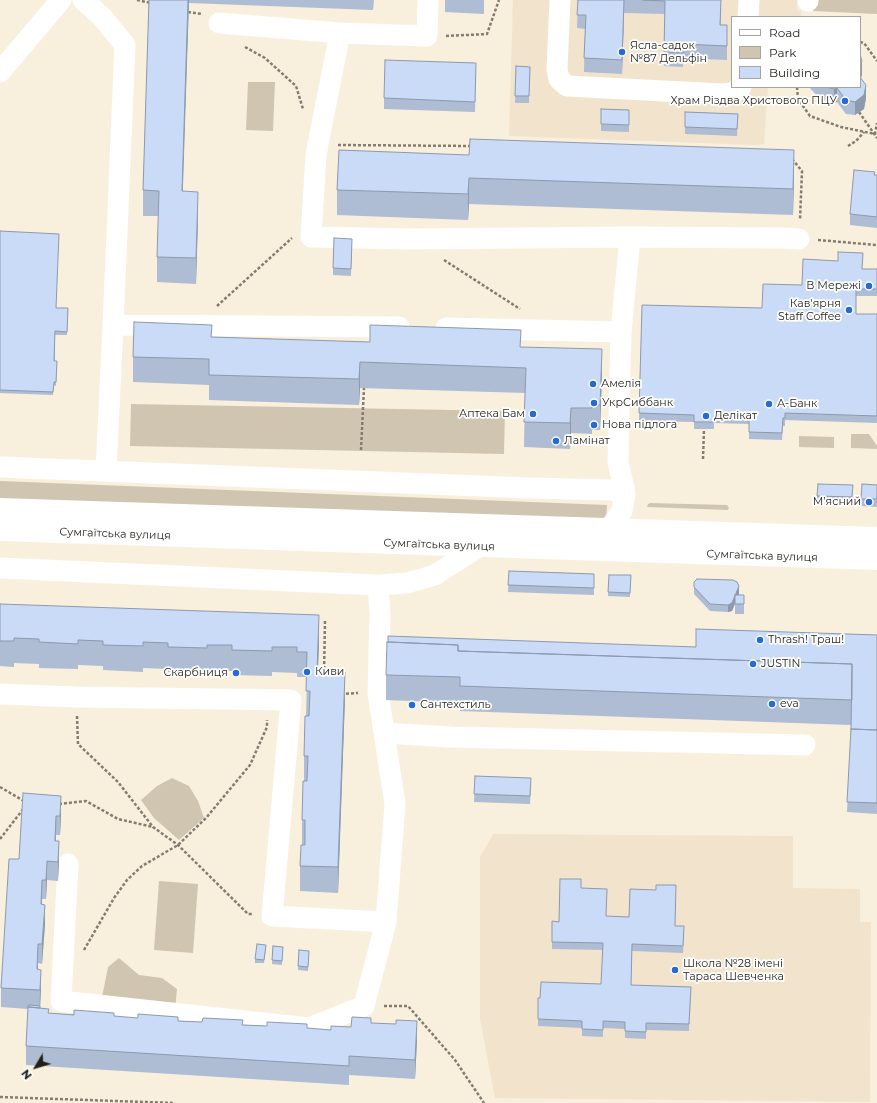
<!DOCTYPE html>
<meta charset="utf-8">
<style>
body{margin:0}
#map{position:relative;width:877px;height:1103px;overflow:hidden;background:#f9efdd;font-family:Montserrat,sans-serif}
canvas{display:block}
.legend{position:absolute;left:731px;top:16px;width:130px;height:72px;box-sizing:border-box;background:#fff;border:1px solid #a6a5a2;margin:0;padding:5px 7px;list-style:none;font-size:12px;color:#211e17}
.legend li{display:flex;align-items:center;gap:8px;height:20px}
.legend b{width:20px;border:1px solid #a6a5a2}
.north{position:absolute;left:16px;top:1047px;width:40px;height:40px;-webkit-text-stroke:3px #fff;paint-order:stroke;rotate:232deg;font-size:11px;font-weight:700;line-height:16px;text-align:center;color:#211e17}
.north::after{content:'';display:block;margin:auto;width:14px;height:18px;background:#211e17;clip-path:polygon(50% 0,100% 100%,50% 72%,0 100%)}
</style>
<div id="map">
<canvas width="877" height="1103"></canvas>
<ul class="legend">
<li><b style="height:5px;background:#fff"></b>Road</li>
<li><b style="height:11px;background:#d0c5b0"></b>Park</li>
<li><b style="height:11px;background:#cadbf7"></b>Building</li>
</ul>
<div class="north">N</div>
</div>
<script>
const g = document.querySelector('canvas').getContext('2d');
g.lineJoin = 'round';
function fillPath(path, color) { g.fillStyle = color; g.fill(path, 'evenodd'); }
const poly = rows => new Path2D(rows.map(r => 'M' + r).join(''));
function stroke(path, color, width, dash) { g.strokeStyle = color; g.lineWidth = width; g.lineCap = dash ? 'butt' : 'round'; g.setLineDash(dash || []); g.stroke(path); }
function write(font, color, halo, rows, align = 'center') {
  g.font = font + ' Montserrat,sans-serif'; g.lineWidth = 3.5; g.setLineDash([]); g.textBaseline = 'middle'; g.strokeStyle = halo; g.fillStyle = color; for (const [text, x, y, turn = 0] of rows) {
    g.save(); g.translate(x, y); g.rotate((+turn || 0) * Math.PI / 180); g.textAlign = isNaN(turn) ? turn : align; if (halo) g.strokeText(text, 0, 0); g.fillText(text, 0, 0); g.restore();
  }
}
fillPath(poly([
 [513,0,797,0,797,10,801,11,801,17,732,17,732,87,768,87,764,144,757,145,509,136],
 [493,834,793,836,793,888,860,889,860,922,871,922,870,1102,495,1098,480,1019,480,857]
]), '#f2e4cc');
fillPath(poly([
 [813,0,877,0,877,14,813,11],
 [248,82,275,82,273,131,246,130],
 [131,404,505,411,504,454,130,446],
 [851,434,869,434,877,446,877,449,851,448],
 [799,436,834,437,834,448,799,447],
 [0,481,607,505,606,523,0,499],
 [650,503,727,505,729,508,728,510,647,507,648,504],
 [172,778,189,786,198,801,204,818,179,840,154,818,141,800,157,786],
 [159,881,198,884,193,953,154,950],
 [119,958,139,975,162,978,177,989,175,1009,101,1002,108,967]
]), '#d0c5b0');
stroke(poly([
 [137,0,151,3],
 [188,12,202,14],
 [446,36,487,34,499,0],
 [860,42,864,43,877,61],
 [245,47,265,58,296,86,303,109],
 [797,87,798,99,810,116,841,127,875,134,877,123],
 [859,112,877,138],
 [338,145,473,146],
 [848,146,856,141,864,132],
 [792,159,802,171,800,220],
 [818,240,877,245],
 [444,260,520,309],
 [217,306,292,238],
 [361,450,364,388],
 [703,459,704,429],
 [324,674,325,621],
 [341,694,358,693],
 [77,716,78,744,118,782,153,827,178,845,248,914,252,914],
 [0,787,24,801],
 [59,804,86,801,118,819,153,827],
 [0,839,24,808],
 [84,950,114,898,127,880,142,866,178,845,206,818,250,765,267,727,267,720],
 [384,1006,408,1006,455,1060,484,1103],
 [0,1097,174,1103]
]), '#837d71', 2.5, [3, 2]);
stroke(poly([
 [83,0,102,17,125,45,113,325,399,327],
 [560,0,557,69,559,79,567,86,722,94,733,93,741,87],
 [808,1,808,0],
 [748,17,749,0],
 [219,23,340,33,427,36,428,0],
 [340,33,316,154,311,237,411,239,630,237,621,332,618,462,625,493,622,511,609,529],
 [0,72,61,0],
 [630,237,781,238,799,239],
 [446,328,621,332],
 [0,467,530,488,611,490,625,493],
 [106,471,113,325],
 [0,568,378,585,407,583,435,575,480,546],
 [0,694,76,697,291,700,272,916,386,922],
 [385,733,450,737,805,745],
 [68,864,61,1001,309,1028,364,1006,386,922,395,804,378,693,380,614,378,585]
]), '#fff', 21);
stroke(poly([
 [0,509,877,538],
 [0,530,877,559]
]), '#fff', 22);
fillPath(poly([
 [149,0,374,0,373,10,189,3,182,191,198,217,196,284,157,282,157,257,159,216,143,216,143,190],
 [445,0,484,0,484,14,445,12],
 [578,0,721,0,721,25,727,39,727,60,683,58,683,67,664,66,665,14,624,13,622,74,584,72,585,29,577,28],
 [860,54,862,75,861,78,866,98,864,109,855,115,846,114,837,102,834,103,820,99,809,87,860,87],
 [516,66,530,67,529,103,515,103],
 [476,73,475,112,384,109,384,98],
 [601,109,629,110,629,132,601,131],
 [685,112,738,114,737,136,685,134],
 [339,150,794,176,793,215,469,204,468,220,337,215,337,190],
 [875,175,877,175,877,228,850,225,850,214],
 [0,231,56,308,68,308,67,335,55,335,55,361,57,365,56,386,54,385,53,395,0,393],
 [352,246,351,276,333,275,333,268],
 [862,269,877,269,877,296,856,296,856,314,877,314,877,423,785,420,785,426,783,426,782,440,749,439,749,424,714,423,714,429,694,429,694,422,639,421,642,305,762,308,802,285],
 [212,337,521,347,602,375,600,430,592,430,592,434,571,433,570,449,524,447,525,393,360,388,359,405,209,400,209,385,133,382,133,357],
 [818,484,853,489,852,500,817,499],
 [862,484,877,485,877,507,861,506],
 [509,571,594,574,594,595,508,592],
 [609,575,631,575,630,597,608,596],
 [694,582,739,594,738,595,744,595,744,614,735,614,735,603,732,611,728,612,710,611,694,594],
 [0,604,319,641,318,671,345,698,338,893,300,891,300,866,302,845,302,820,304,781,304,756,306,716,307,677,297,677,297,673,272,672,272,676,232,675,232,671,207,670,207,674,168,672,168,669,143,668,143,672,103,670,103,666,78,665,78,669,39,668,39,664,14,663,14,667,0,666],
 [877,635,877,814,847,812,851,725,460,711,460,703,386,700,386,675,696,647],
 [475,776,531,785,530,804,474,802],
 [23,793,61,815,60,835,56,835,56,841,59,861,58,881,47,880,46,899,42,899,42,905,45,924,42,964,38,963,38,970,41,989,40,1008,49,1013,331,1030,351,1027,371,1023,417,1040,415,1079,349,1075,349,1085,26,1065,26,1046,28,1009,1,1007,1,988,19,859],
 [606,916,675,926,684,926,683,953,632,951,631,985,691,987,689,1031,646,1030,646,1039,625,1038,625,1029,603,1028,603,1037,582,1036,582,1028,538,1026,538,998,601,984,603,950,552,949,552,921,559,922],
 [273,946,283,947,282,965,272,964],
 [266,948,264,963,255,963,255,959],
 [299,950,309,951,308,971,298,970]
]), '#aebcd4');
fillPath(poly([
 [188,0,189,0,182,217,182,191],
 [624,0,624,13,622,74,622,60],
 [862,61,862,75,860,81,860,67],
 [866,85,866,98,864,109,855,115,855,102],
 [837,88,837,102,834,103,834,89],
 [794,150,794,176,793,215,793,189],
 [469,178,469,204,468,220,468,194],
 [198,192,198,217,196,284,196,258],
 [602,349,602,375,600,430,600,405],
 [360,362,360,388,359,405,359,379],
 [571,408,571,433,570,449,570,423],
 [739,586,739,594,732,611,728,612,728,605],
 [319,615,319,641,317,697,317,671],
 [345,672,345,698,338,893,338,867],
 [61,796,61,815,60,835,60,816],
 [56,816,56,835,55,860,55,841],
 [59,841,59,861,58,881,58,862],
 [47,861,47,880,46,899,46,880],
 [42,880,42,899,41,924,41,904],
 [45,905,45,924,42,964,42,944],
 [38,944,38,963,37,989,37,969],
 [41,970,41,989,39,1027,40,990],
 [417,1021,417,1040,415,1079,415,1060]
]), '#8d99ad');
const building = poly([
 [149,0,188,0,182,191,198,192,196,258,157,257,159,191,143,190,149,0],
 [578,0,624,0,622,60,584,58,586,15,577,15,578,0],
 [643,0,721,0,720,25,727,25,727,46,683,44,683,53,664,52,665,1,643,0],
 [860,54,862,61,860,67,860,54],
 [385,60,476,63,475,102,384,98,385,60],
 [516,66,530,67,529,96,515,96,516,66],
 [860,77,866,85,864,95,855,102,846,100,837,88,834,89,826,87,860,87,860,77],
 [601,109,629,110,629,125,601,124,601,109],
 [685,112,738,114,737,129,685,127,685,112],
 [470,139,794,150,793,189,469,178,468,194,337,190,339,150,469,155,470,139],
 [854,170,875,172,874,175,877,175,877,217,850,214,854,170],
 [0,231,59,234,56,308,68,308,67,332,55,331,54,361,57,361,56,382,54,382,53,392,0,390,0,231],
 [334,238,352,239,351,269,333,268,334,238],
 [838,252,863,253,862,269,877,269,877,289,856,289,856,314,877,314,877,416,785,413,785,418,783,418,782,433,749,432,749,417,714,416,714,422,694,422,694,415,639,413,642,305,762,308,763,284,802,285,803,259,838,261,838,252],
 [134,322,212,325,211,337,370,342,370,325,521,330,520,347,602,349,600,405,592,405,592,408,571,408,570,423,524,422,526,368,360,362,359,379,209,375,209,359,133,357,134,322],
 [818,484,853,485,852,497,817,496,818,484],
 [862,484,877,485,877,499,861,499,862,484],
 [509,571,594,574,594,588,508,585,509,571],
 [609,575,631,575,630,593,608,592,609,575],
 [697,579,733,580,737,582,739,586,732,603,728,605,710,604,694,587,694,582,697,579],
 [735,595,744,595,744,604,735,604,735,595],
 [0,604,319,615,317,671,345,672,338,867,300,866,301,845,305,845,305,820,302,820,303,781,307,781,308,756,304,756,305,716,309,716,310,691,306,691,307,652,297,652,297,647,272,647,272,651,232,650,232,645,207,645,207,648,168,647,168,643,143,642,143,646,103,645,103,641,78,640,78,644,39,642,39,639,14,638,14,641,0,641,0,604],
 [696,629,877,635,877,730,851,729,852,664,458,651,458,645,388,642,388,636,696,647,696,629],
 [387,642,458,645,458,651,852,664,852,700,460,686,460,677,386,675,387,642],
 [851,729,877,730,877,803,847,802,851,729],
 [475,776,531,778,530,796,474,794,475,776],
 [23,793,61,796,60,816,56,816,55,841,59,841,58,862,47,861,46,880,42,880,41,904,45,905,42,944,38,944,37,969,41,970,40,990,1,988,9,859,19,859,23,793],
 [560,879,581,879,581,888,607,889,606,916,629,917,630,889,656,890,656,885,676,885,675,926,684,926,683,946,632,944,631,985,691,987,689,1024,646,1023,646,1032,625,1031,625,1022,603,1021,603,1030,582,1029,582,1021,538,1019,538,998,540,998,541,982,601,984,603,943,552,942,552,921,559,922,560,879],
 [257,944,266,945,264,960,255,959,257,944],
 [273,946,283,947,282,961,272,960,273,946],
 [299,950,309,951,308,967,298,966,299,950],
 [29,1005,40,1006,40,1008,29,1007,29,1005],
 [28,1007,49,1009,48,1013,74,1015,74,1010,114,1013,114,1016,138,1018,138,1014,178,1017,178,1021,202,1022,203,1018,243,1020,242,1025,267,1026,267,1022,307,1024,307,1028,331,1030,331,1026,351,1027,352,1017,371,1018,371,1023,396,1024,396,1020,417,1021,415,1060,349,1056,349,1066,26,1046,28,1007]
]);
fillPath(building, '#cadbf7');
stroke(building, '#8d99ad', 1);
for (const [x, y, r, color] of [
 [622,52,4,"#266ad6"],
 [845,101,4,"#266ad6"],
 [869,286,4,"#266ad6"],
 [849,310,4,"#266ad6"],
 [593,384,4,"#266ad6"],
 [594,403,4,"#266ad6"],
 [769,404,4,"#266ad6"],
 [533,414,4,"#266ad6"],
 [706,416,4,"#266ad6"],
 [594,425,4,"#266ad6"],
 [556,441,4,"#266ad6"],
 [869,502,4,"#266ad6"],
 [760,640,4,"#266ad6"],
 [753,664,4,"#266ad6"],
 [307,672,4,"#266ad6"],
 [236,673,4,"#266ad6"],
 [772,704,4,"#266ad6"],
 [412,705,4,"#266ad6"],
 [675,970,4,"#266ad6"]
]) { const dot = new Path2D(); dot.arc(x, y, r, 0, 2 * Math.PI); g.fillStyle = color; g.fill(dot); stroke(dot, '#fff', 1.5); }
write('11px', '#211e17', '#fff', [
 ["Ясла-садок",630,46],
 ["№87 Дельфін",630,59],
 ["Храм Різдва Христового ПЦУ",837,101,"right"],
 ["В Мережі",861,286,"right"],
 ["Кав'ярня",841,304,"right"],
 ["Staff Coffee",841,317,"right"],
 ["Амелія",601,384],
 ["УкрСиббанк",602,403],
 ["А-Банк",777,404],
 ["Аптека Бам",525,414,"right"],
 ["Делікат",714,416],
 ["Нова підлога",602,425],
 ["Ламінат",564,441],
 ["М’ясний",861,502,"right"],
 ["Thrash! Траш!",768,640],
 ["JUSTIN",761,664],
 ["Киви",315,672],
 ["Скарбниця",228,673,"right"],
 ["eva",780,704],
 ["Сантехстиль",420,705],
 ["Школа №28 імені",683,964],
 ["Тараса Шевченка",683,977]
], 'left');
write('11px', '#211e17', '#fff', [
 ["Сумгаїтська вулиця",115,534,2],
 ["Сумгаїтська вулиця",439,545,2],
 ["Сумгаїтська вулиця",762,556,2]
]);
</script>
